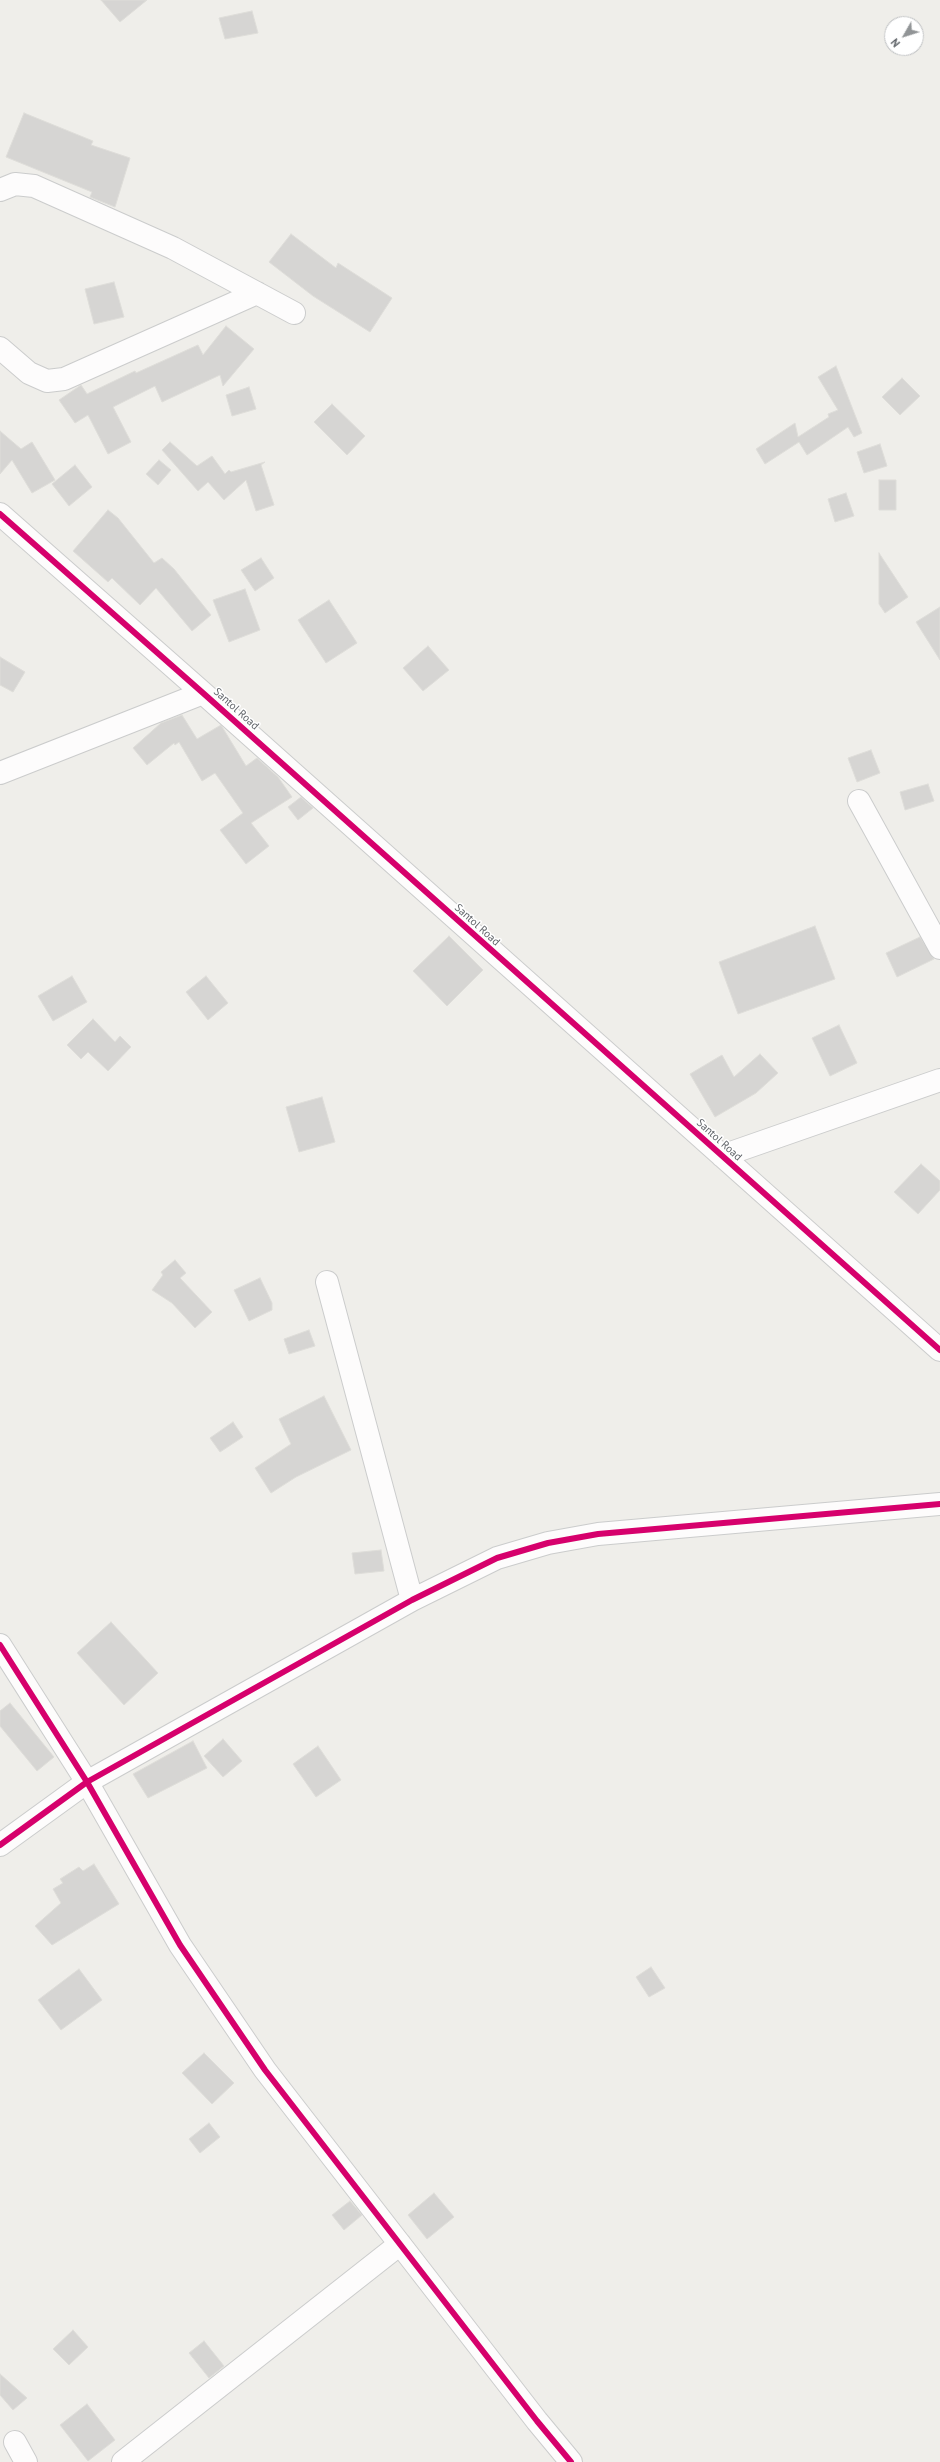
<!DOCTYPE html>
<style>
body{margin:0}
#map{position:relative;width:940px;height:2462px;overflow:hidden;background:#efeeea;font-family:"PT Sans",sans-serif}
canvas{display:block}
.north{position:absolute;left:884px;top:16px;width:40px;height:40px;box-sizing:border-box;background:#fff;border:1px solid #bfc1c3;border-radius:50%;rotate:231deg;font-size:11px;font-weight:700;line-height:16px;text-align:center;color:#5f6368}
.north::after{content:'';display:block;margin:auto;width:14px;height:18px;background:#919496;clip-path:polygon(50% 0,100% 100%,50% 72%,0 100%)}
</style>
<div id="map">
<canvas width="940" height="2462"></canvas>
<div class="north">N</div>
</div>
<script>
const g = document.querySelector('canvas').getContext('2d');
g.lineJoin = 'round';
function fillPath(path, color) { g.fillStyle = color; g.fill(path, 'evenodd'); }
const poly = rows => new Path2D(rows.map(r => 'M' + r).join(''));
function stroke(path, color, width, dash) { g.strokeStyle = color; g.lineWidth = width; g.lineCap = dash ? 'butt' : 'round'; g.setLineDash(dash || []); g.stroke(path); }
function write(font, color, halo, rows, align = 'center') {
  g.font = font + ' "PT Sans",sans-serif'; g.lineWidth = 3; g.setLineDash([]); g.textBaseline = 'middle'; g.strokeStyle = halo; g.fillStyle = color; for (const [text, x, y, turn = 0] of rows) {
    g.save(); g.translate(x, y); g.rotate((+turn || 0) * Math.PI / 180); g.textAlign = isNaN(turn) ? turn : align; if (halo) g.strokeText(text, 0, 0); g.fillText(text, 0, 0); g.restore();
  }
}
const building = poly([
 [101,0,147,0,120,22,101,0],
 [252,11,258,33,225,39,219,18,252,11],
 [24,113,93,141,91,145,130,158,115,207,90,197,92,192,6,157,24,113],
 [291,234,336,268,338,263,392,298,370,332,313,296,269,262,291,234],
 [114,282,124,317,94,324,85,289,114,282],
 [226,326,254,349,223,386,220,375,162,402,155,386,113,407,131,442,108,454,88,415,75,423,59,400,81,385,87,394,135,371,136,373,198,345,203,355,226,326],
 [836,366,862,433,854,437,848,427,807,455,799,442,765,464,756,449,795,423,798,437,829,417,828,414,838,410,818,377,836,366],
 [902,378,920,396,900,415,882,397,902,378],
 [249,387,256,409,232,416,226,395,249,387],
 [332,404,365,436,347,455,314,422,332,404],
 [0,431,21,449,32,442,55,480,32,493,12,460,0,474,0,431],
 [170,442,197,466,212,456,225,474,229,470,231,472,265,462,261,465,274,505,256,511,246,480,224,500,208,482,198,491,162,450,170,442],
 [880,444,887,466,864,473,857,452,880,444],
 [159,460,171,470,158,485,146,474,159,460],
 [75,465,92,487,69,506,52,484,75,465],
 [879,480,896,480,896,510,879,510,879,480],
 [846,493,854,516,835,522,828,499,846,493],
 [108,510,118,518,154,563,162,558,174,569,211,615,192,631,156,588,140,605,112,578,108,582,73,551,108,510],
 [879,553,908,597,885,613,879,604,879,553],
 [261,558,274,578,255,591,241,570,261,558],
 [245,589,260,630,229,642,213,600,245,589],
 [329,600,357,643,326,663,298,620,329,600],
 [940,607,940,660,916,622,940,607],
 [428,646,449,670,423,691,403,668,428,646],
 [0,657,25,672,13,692,0,685,0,657],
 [182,715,197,739,221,725,246,766,257,758,278,777,292,797,251,823,269,846,246,864,220,830,243,813,215,773,202,781,179,742,175,745,174,743,147,765,133,748,161,723,182,715],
 [871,750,880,773,857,782,848,758,871,750],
 [928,784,934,801,905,810,900,792,928,784],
 [301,797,313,808,298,820,288,807,301,797],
 [815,926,835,979,738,1014,719,962,815,926],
 [449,936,483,970,447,1006,413,971,449,936],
 [920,937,934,959,897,977,886,953,920,937],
 [72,976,87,1002,53,1021,38,996,72,976],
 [206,976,228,1003,208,1020,186,992,206,976],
 [93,1019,115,1042,120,1036,131,1047,108,1071,88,1052,81,1059,67,1045,93,1019],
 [839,1025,857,1063,830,1076,812,1038,839,1025],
 [760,1054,778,1073,756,1093,715,1117,690,1074,722,1055,734,1077,760,1054],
 [322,1097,335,1142,299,1152,286,1107,322,1097],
 [921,1164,940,1181,940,1190,918,1214,894,1192,921,1164],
 [175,1260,186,1273,180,1278,212,1312,195,1328,172,1303,152,1290,163,1275,161,1272,175,1260],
 [260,1278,272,1303,272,1310,249,1321,234,1290,260,1278],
 [309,1330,315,1346,289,1354,284,1339,309,1330],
 [324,1396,351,1450,296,1477,271,1493,255,1468,291,1444,279,1419,324,1396],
 [233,1422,243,1437,220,1452,210,1438,233,1422],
 [381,1550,384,1571,355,1574,352,1553,381,1550],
 [111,1622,158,1673,124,1705,77,1653,111,1622],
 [10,1703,54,1757,37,1771,0,1726,0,1711,10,1703],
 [223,1739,242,1761,223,1777,204,1756,223,1739],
 [193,1741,207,1768,148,1798,133,1774,193,1741],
 [318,1746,341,1780,316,1797,293,1764,318,1746],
 [94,1864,119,1904,52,1945,35,1926,61,1903,53,1889,63,1883,60,1879,79,1867,83,1871,94,1864],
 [651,1967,665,1988,649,1997,636,1977,651,1967],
 [79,1969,102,2000,61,2030,38,2000,79,1969],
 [204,2053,234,2083,212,2104,182,2073,204,2053],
 [209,2123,220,2137,200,2153,189,2139,209,2123],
 [434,2193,454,2217,427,2239,408,2215,434,2193],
 [350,2201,362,2215,344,2230,332,2215,350,2201],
 [73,2330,88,2347,69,2365,53,2349,73,2330],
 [204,2341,224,2366,209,2378,189,2353,204,2341],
 [0,2374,27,2398,13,2410,0,2395,0,2374],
 [87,2404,115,2440,88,2461,60,2425,87,2404]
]);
fillPath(building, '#d6d5d3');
stroke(building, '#deddd9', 1);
const minor = poly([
 [0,190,15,184,34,186,173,248,294,313],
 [0,348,29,373,47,381,64,379,257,293],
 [0,514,203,693,940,1350],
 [0,773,203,693],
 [859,801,940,948],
 [722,1156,940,1080],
 [327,1282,412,1600],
 [0,1645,87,1782,180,1945,265,2070,537,2421,571,2462],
 [0,1845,87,1782,412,1600,497,1558,548,1543,598,1534,940,1504],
 [15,2442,26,2462],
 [123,2462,400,2244]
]);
stroke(minor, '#cbcccc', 24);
stroke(minor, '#fdfcfc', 22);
stroke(poly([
 [0,514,203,693,940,1350],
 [0,1645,87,1782,180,1945,265,2070,537,2421,571,2462],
 [0,1845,87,1782,412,1600,497,1558,548,1543,598,1534,940,1504]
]), '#d6006c', 6);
write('11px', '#5f6368', '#fff', [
 ["Santol Road",236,709,42],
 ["Santol Road",477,925,42],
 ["Santol Road",719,1140,42]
]);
</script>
